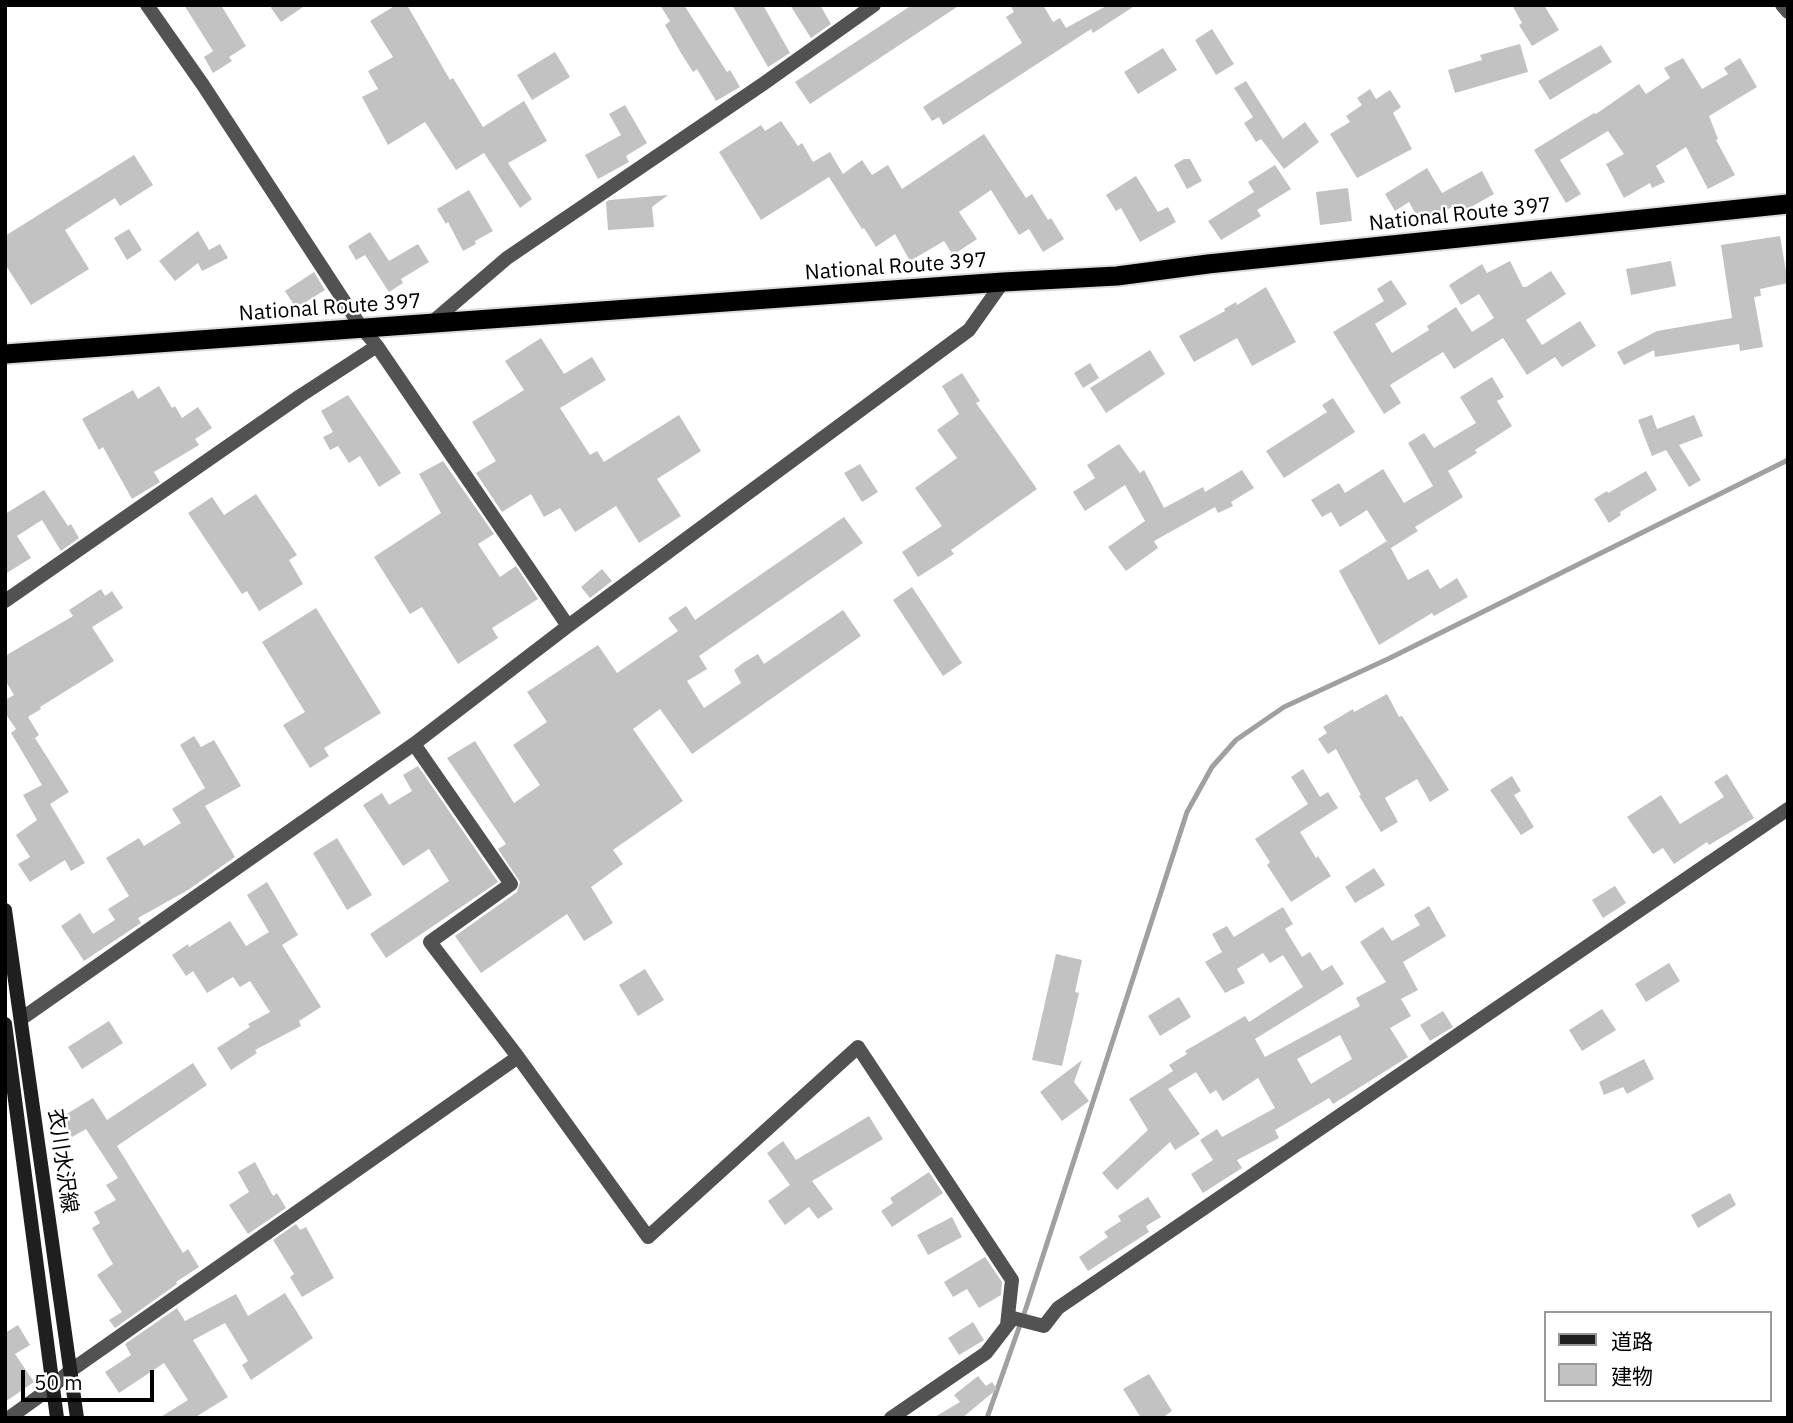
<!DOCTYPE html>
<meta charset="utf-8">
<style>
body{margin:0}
#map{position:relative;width:1793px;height:1423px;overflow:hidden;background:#fff;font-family:"IBM Plex Sans","Noto Sans JP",sans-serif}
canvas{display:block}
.frame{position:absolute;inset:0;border:7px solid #000;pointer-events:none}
.legend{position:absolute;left:1544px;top:1311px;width:228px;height:91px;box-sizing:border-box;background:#fff;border:2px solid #999;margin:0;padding:9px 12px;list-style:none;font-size:21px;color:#000}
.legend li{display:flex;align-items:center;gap:14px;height:35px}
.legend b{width:35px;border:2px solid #999}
.scale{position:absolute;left:21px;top:1370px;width:133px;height:32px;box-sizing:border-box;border:4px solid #000;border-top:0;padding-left:9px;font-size:21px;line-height:24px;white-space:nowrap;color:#000;-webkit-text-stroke:5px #fff;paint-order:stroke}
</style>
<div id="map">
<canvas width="1793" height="1423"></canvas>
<div class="frame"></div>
<ul class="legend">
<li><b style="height:9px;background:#1f1f1f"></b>道路</li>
<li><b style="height:19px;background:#c2c2c2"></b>建物</li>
</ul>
<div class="scale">50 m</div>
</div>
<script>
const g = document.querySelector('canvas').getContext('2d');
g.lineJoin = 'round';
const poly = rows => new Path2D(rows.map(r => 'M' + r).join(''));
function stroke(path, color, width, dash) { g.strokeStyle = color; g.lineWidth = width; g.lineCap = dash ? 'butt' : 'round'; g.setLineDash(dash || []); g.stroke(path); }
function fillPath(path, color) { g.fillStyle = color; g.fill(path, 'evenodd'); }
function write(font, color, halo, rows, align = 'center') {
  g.font = font + ' "IBM Plex Sans","Noto Sans JP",sans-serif'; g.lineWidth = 5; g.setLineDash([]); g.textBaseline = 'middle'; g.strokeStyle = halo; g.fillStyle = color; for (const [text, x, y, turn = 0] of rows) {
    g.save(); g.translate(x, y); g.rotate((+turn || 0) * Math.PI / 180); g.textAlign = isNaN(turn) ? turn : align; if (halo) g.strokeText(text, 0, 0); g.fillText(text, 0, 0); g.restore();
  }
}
stroke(poly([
 [987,1418,1026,1308,1187,812,1212,767,1236,740,1284,707,1390,658,1788,460]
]), '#a0a0a0', 5);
fillPath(poly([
 [184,5,221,5,246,46,229,57,232,61,213,73,204,57,213,51],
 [269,5,306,5,281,22],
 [396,5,407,5,450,80,453,78,483,127,524,101,531,113,547,141,508,163,532,199,520,208,484,153,456,170,425,122,388,145,362,97,378,89,368,71,393,57,370,21],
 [660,5,684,5,727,72,730,70,740,87,716,101,697,69,693,72,681,53,665,25,670,21],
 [732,5,763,5,790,53,768,67],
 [790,5,820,5,831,24,811,38],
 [912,5,960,5,810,104,795,82],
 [1010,5,1043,5,1053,22,1060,18,1066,28,1108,5,1136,5,1093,33,1091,29,943,125,939,117,932,121,923,107,1022,43,1006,17,1014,12],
 [1512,5,1544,5,1559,30,1532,46,1519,25,1522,23],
 [1212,29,1234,64,1216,75,1195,40],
 [1520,44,1528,72,1455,93,1448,70,1482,60,1480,55],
 [1601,45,1612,62,1550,100,1538,81],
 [1163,48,1177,70,1138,94,1124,72],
 [555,52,570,77,532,100,517,75],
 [1683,58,1702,89,1728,74,1724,68,1740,58,1757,87,1709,116,1718,139,1716,140,1735,175,1708,189,1686,147,1656,166,1665,182,1652,188,1650,183,1624,198,1606,164,1624,154,1608,131,1560,160,1581,194,1566,203,1534,150,1594,113,1596,114,1639,84,1646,94,1670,78,1664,68],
 [1246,81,1283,139,1305,122,1319,142,1284,169,1261,139,1256,142,1244,123,1253,117,1234,88],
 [1370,89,1376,99,1390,90,1401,107,1393,113,1412,149,1357,178,1330,134,1350,122,1346,116,1362,105,1357,98],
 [625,105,647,143,626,156,629,162,598,179,585,155,621,135,609,114],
 [781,121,798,146,802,143,813,162,830,152,843,174,862,160,872,175,888,165,902,189,984,134,1026,198,1032,194,1048,220,1051,218,1064,239,1043,252,1029,229,1019,235,991,190,959,212,977,239,953,255,944,241,910,261,895,234,876,247,864,228,862,229,829,177,761,220,719,152,761,125,765,131],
 [134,155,153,185,120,206,115,198,65,230,89,269,31,305,5,264,5,236],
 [1184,159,1190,159,1202,181,1187,189,1174,165],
 [1275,165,1291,189,1257,210,1261,216,1221,240,1208,221,1254,192,1248,182],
 [1427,168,1442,193,1482,171,1494,194,1457,215,1452,207,1421,223,1409,202,1395,211,1385,194],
 [1136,176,1158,212,1168,207,1176,222,1140,242,1121,208,1116,211,1106,195],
 [1348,188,1352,221,1320,225,1316,192],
 [469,190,493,231,475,241,476,244,463,251,448,222,446,224,437,209],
 [668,195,652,207,654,227,608,230,606,202,609,200],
 [129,229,142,250,127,260,114,238],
 [198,231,209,250,220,244,228,258,202,271,198,263,175,281,159,261],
 [370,232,389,261,418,244,429,262,401,279,403,283,389,292,365,255,356,260,348,246],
 [1780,236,1788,283,1760,289,1761,296,1754,297,1763,347,1740,351,1739,344,1655,357,1654,350,1624,365,1617,352,1657,331,1732,318,1721,245],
 [1510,261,1523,287,1526,287,1551,271,1566,294,1526,320,1542,345,1580,321,1596,346,1562,367,1555,357,1527,375,1503,338,1454,369,1443,352,1390,385,1401,403,1384,414,1333,332,1384,301,1377,289,1391,280,1407,304,1375,324,1392,353,1429,330,1427,326,1456,307,1472,332,1494,318,1479,294,1461,305,1449,285,1482,264,1487,273],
 [1671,261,1676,286,1631,295,1626,269],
 [314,272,325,290,296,308,285,291],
 [1266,287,1296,342,1252,366,1237,338,1194,362,1179,336,1225,311,1224,309,1236,302,1237,305],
 [541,338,564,374,592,357,606,380,560,408,590,455,597,451,604,462,679,415,701,451,657,479,681,516,639,543,616,506,575,532,560,508,544,517,531,494,502,512,476,473,496,461,472,422,524,390,505,361],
 [1150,350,1165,374,1106,413,1090,388],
 [1090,363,1099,378,1083,388,1074,373],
 [962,373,980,401,976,403,1037,489,951,550,954,554,918,577,902,552,942,526,915,488,957,458,937,430,959,414,942,386],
 [1492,377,1504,397,1497,401,1512,426,1475,450,1477,453,1448,471,1463,497,1415,527,1418,531,1391,548,1367,510,1340,527,1331,512,1322,517,1311,500,1339,483,1345,493,1383,469,1404,503,1433,486,1408,443,1424,433,1434,448,1476,423,1460,397],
 [159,386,172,408,175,406,182,418,198,407,212,428,195,439,199,445,154,472,160,482,132,499,103,447,99,450,82,419,133,390,138,399],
 [348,395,401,473,379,487,360,456,349,463,338,446,330,450,323,437,333,432,321,411],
 [1333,398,1355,432,1284,478,1266,451,1327,412,1322,405],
 [1652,415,1657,429,1694,415,1703,436,1679,445,1701,480,1689,487,1666,450,1652,456,1638,420],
 [1119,444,1140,473,1144,470,1164,508,1203,487,1205,492,1242,470,1254,488,1231,502,1233,506,1218,513,1215,507,1154,541,1158,548,1126,571,1108,547,1145,521,1125,485,1085,511,1073,492,1095,478,1087,465],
 [443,461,494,534,478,544,500,577,516,566,538,599,492,628,498,638,458,664,422,607,410,614,374,557,441,513,419,474],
 [860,464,878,492,862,502,844,473],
 [1646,471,1657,490,1620,512,1621,515,1609,523,1594,499,1607,491,1608,493],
 [44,490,68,526,71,524,79,538,61,551,42,520,17,536,31,558,5,574,5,514],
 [256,494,297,555,289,560,303,584,259,611,247,591,242,594,188,513,212,497,224,515],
 [844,517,863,543,699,656,707,669,687,681,704,708,741,683,734,670,743,663,758,654,764,664,843,610,861,636,692,754,660,709,633,729,683,801,613,850,623,864,591,887,613,923,584,941,567,914,481,973,455,936,517,892,520,882,498,849,506,844,447,758,475,741,514,803,540,785,513,745,547,722,527,692,598,645,617,673,678,631,668,618,686,606,695,620],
 [1387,541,1408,580,1428,569,1440,589,1457,578,1468,597,1434,616,1432,613,1379,645,1339,571],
 [602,569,612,581,590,598,581,587],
 [912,587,962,663,943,676,893,600],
 [101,589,105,596,112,591,123,608,92,627,114,661,40,707,41,709,28,717,39,735,35,738,69,792,50,804,85,863,71,871,65,860,30,882,18,864,30,857,16,835,37,820,23,795,42,785,11,733,16,729,5,713,5,700,14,695,5,680,5,656,73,616,69,610],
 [316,608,381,713,324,748,329,756,310,768,283,725,305,712,262,642],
 [1387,694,1399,717,1402,716,1449,790,1430,802,1417,779,1385,798,1398,822,1381,832,1359,796,1361,795,1336,749,1328,754,1318,739,1327,733,1323,727,1353,709,1354,712],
 [194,736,201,747,214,740,241,786,205,806,235,857,188,890,138,918,141,923,84,961,61,926,80,913,93,934,115,920,108,909,129,896,106,858,139,838,144,846,181,823,172,809,205,788,180,745],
 [418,766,498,882,386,958,370,934,449,881,429,849,403,866,363,805,382,793,389,805,412,791,403,775],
 [1303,769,1320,797,1328,792,1338,808,1300,832,1316,858,1318,856,1331,876,1291,902,1267,865,1270,862,1255,839,1308,804,1291,777],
 [1727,774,1754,818,1709,845,1707,842,1674,864,1663,848,1653,854,1627,817,1661,795,1680,824,1724,797,1714,782],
 [1512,776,1521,791,1514,795,1534,827,1521,835,1490,790],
 [337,838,372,895,347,910,313,853],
 [1374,868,1385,885,1355,903,1345,887],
 [267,882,298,935,282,945,321,1007,299,1021,301,1026,255,1050,257,1053,231,1070,217,1048,250,1027,248,1024,270,1012,250,981,240,987,233,977,207,993,193,971,186,976,172,955,188,944,189,947,230,921,246,946,269,932,247,895],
 [1615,886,1626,903,1603,918,1592,900],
 [1429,906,1446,936,1403,962,1418,990,1401,999,1411,1016,1390,1028,1408,1057,1333,1104,1329,1098,1275,1130,1279,1138,1237,1160,1242,1168,1203,1193,1191,1174,1213,1160,1200,1140,1217,1129,1222,1137,1275,1108,1258,1078,1223,1101,1216,1090,1210,1094,1196,1072,1168,1089,1200,1134,1175,1150,1170,1142,1117,1190,1102,1173,1148,1130,1129,1099,1173,1071,1169,1065,1187,1054,1185,1051,1245,1016,1249,1022,1303,987,1283,955,1270,963,1263,953,1237,969,1245,983,1225,993,1205,962,1222,952,1212,934,1227,926,1234,937,1283,907,1293,924,1285,929,1302,957,1310,952,1322,971,1332,965,1344,984,1255,1039,1265,1057,1360,1006,1356,998,1386,982,1360,942,1383,927,1392,941,1420,925,1414,915],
 [1340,1035,1352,1059,1311,1084,1297,1059],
 [1056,954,1082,960,1075,992,1079,993,1062,1066,1032,1060],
 [1669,963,1680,981,1646,1002,1635,984],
 [645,969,664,1000,638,1016,619,985],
 [1179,997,1191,1017,1160,1036,1148,1016],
 [1602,1009,1616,1030,1582,1051,1569,1030],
 [1443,1011,1453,1027,1430,1041,1420,1025],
 [109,1021,123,1043,82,1069,68,1047],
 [1644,1059,1654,1079,1627,1094,1623,1087,1604,1095,1599,1082],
 [1082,1060,1074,1082,1089,1101,1062,1121,1040,1092],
 [193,1063,207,1085,117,1146,183,1253,188,1249,199,1267,176,1282,177,1284,115,1328,109,1320,122,1312,97,1275,113,1264,92,1228,100,1223,94,1212,116,1200,106,1185,118,1178,86,1129,72,1137,60,1118,93,1098,107,1120],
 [869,1116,883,1139,812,1181,833,1209,818,1219,809,1207,785,1225,768,1201,790,1185,767,1153,783,1141,796,1160],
 [255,1162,273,1196,277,1193,286,1208,248,1234,229,1205,249,1192,238,1172],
 [929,1172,943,1193,892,1227,881,1211,893,1203,890,1198],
 [1730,1193,1736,1205,1698,1228,1691,1215],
 [1148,1197,1161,1217,1146,1226,1149,1232,1088,1271,1079,1257,1108,1237,1104,1232,1121,1221,1118,1216],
 [952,1217,962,1237,928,1255,917,1235],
 [296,1224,300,1230,306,1227,334,1278,302,1297,290,1277,294,1274,273,1240],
 [985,1257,1002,1282,1001,1295,979,1308,967,1289,953,1297,944,1282],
 [285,1293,313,1338,251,1380,242,1365,248,1361,225,1323,193,1340,228,1397,194,1418,159,1418,188,1400,164,1363,119,1393,105,1372,131,1355,125,1344,177,1308,185,1321,236,1294,248,1316],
 [973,1322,984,1340,959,1355,948,1338],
 [18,1325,30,1345,15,1354,34,1382,5,1402,5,1333],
 [1149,1374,1172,1411,1162,1418,1141,1418,1123,1389],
 [978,1376,986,1386,992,1382,997,1389,962,1418,933,1418,960,1402,954,1395]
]), '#c2c2c2');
const trunk = poly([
 [5,354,1003,282,1117,276,1208,264,1788,204]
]);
stroke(trunk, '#dbdbdb', 23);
stroke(poly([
 [147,5,203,85,361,327,377,346,568,626],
 [1782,5,1788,12],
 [430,324,507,258,763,84,874,5],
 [5,601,300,396,377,346],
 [414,744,511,884,430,942,518,1057,648,1237,858,1047,1012,1280,1007,1325],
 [21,1019,414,744,568,626,969,330,1003,282],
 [9,1418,52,1387,70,1371,518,1057],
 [891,1418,986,1353,1013,1318,1044,1326,1058,1308,1788,809]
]), '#525252', 14);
stroke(poly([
 [5,910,77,1418],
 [5,1024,57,1418]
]), '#1f1f1f', 14);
stroke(trunk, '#000', 19);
write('21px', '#000', '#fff', [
 ["National Route 397",1460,215,-6],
 ["National Route 397",896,267,-4],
 ["National Route 397",330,308,-4],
 ["衣川水沢線",62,1161,82]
]);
</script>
